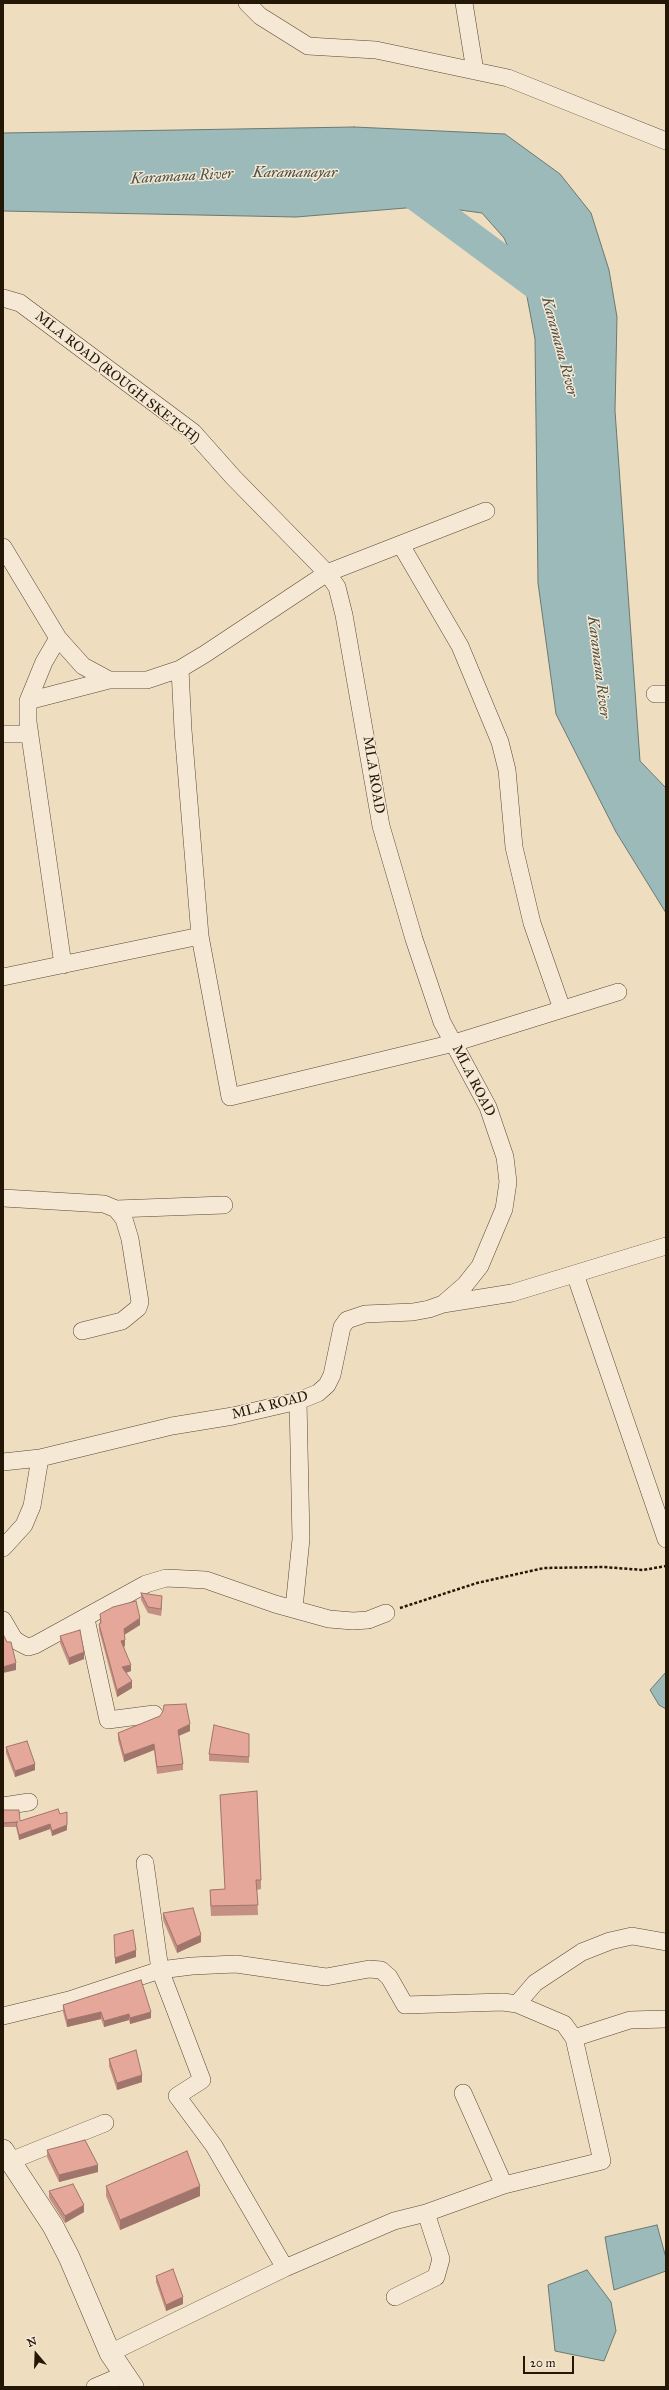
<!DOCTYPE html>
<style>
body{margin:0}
#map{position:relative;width:669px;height:2390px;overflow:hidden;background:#efddc0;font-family:"IM FELL Great Primer",serif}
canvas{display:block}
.frame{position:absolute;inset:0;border:4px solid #241705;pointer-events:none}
.north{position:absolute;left:16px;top:2334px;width:40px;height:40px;-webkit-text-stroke:3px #f5e9d6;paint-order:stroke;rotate:341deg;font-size:11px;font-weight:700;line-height:16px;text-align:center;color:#241705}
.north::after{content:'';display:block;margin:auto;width:14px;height:18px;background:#241705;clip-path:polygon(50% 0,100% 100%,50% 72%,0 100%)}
.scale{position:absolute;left:523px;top:2356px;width:51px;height:18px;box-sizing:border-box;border:2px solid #241705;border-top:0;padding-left:5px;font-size:12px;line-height:14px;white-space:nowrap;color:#241705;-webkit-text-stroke:3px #f5e9d6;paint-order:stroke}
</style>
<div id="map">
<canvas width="669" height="2390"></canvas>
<div class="frame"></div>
<div class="north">N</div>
<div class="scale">20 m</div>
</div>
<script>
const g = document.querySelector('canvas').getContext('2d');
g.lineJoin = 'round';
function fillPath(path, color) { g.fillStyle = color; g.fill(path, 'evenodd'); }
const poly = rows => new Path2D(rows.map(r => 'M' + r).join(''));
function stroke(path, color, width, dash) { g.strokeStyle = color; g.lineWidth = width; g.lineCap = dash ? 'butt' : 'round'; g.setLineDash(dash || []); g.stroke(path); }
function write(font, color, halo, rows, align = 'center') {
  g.font = font + ' "IM FELL Great Primer",serif'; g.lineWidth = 3; g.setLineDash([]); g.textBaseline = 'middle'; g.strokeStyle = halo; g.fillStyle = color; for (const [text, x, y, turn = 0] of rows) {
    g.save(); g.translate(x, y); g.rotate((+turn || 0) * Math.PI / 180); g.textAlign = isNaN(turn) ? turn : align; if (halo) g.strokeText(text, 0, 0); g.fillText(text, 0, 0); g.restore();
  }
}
const water = poly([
 [354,127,505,134,560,174,591,213,609,270,617,317,615,411,640,761,666,788,666,913,616,832,556,714,538,583,535,339,525,286,504,238,482,213,430,206,296,217,3,211,3,133,354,127],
 [666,1672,666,1709,659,1705,650,1690,666,1672],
 [657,2225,666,2258,666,2271,614,2290,605,2237,657,2225],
 [587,2270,611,2302,616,2331,604,2361,555,2351,548,2285,587,2270]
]);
fillPath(water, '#9bbab9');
stroke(water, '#6b7971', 1);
stroke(poly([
 [396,185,401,185,547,293,549,298]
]), '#9bbab9', 30);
const minor = poly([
 [247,3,260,16,308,46,376,50,508,78,666,141],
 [464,3,475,71],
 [3,298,20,303,193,432,233,477,327,573,337,587,344,615,381,826,414,939,442,1022,488,1107,505,1157,508,1182,504,1209,480,1266,465,1285,443,1304,429,1309,413,1312,365,1314,347,1320,342,1327,332,1375,327,1385,318,1393,298,1401,233,1416,172,1426,40,1458,3,1462],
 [401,545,460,646,500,742,507,770,514,847,532,923,562,1009],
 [3,547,58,638,83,666,109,680,147,680,180,669,205,654,327,573,486,511],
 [58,638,44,662,28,701,28,722,63,965],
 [180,669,183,730,200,936,230,1097,454,1043,618,992],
 [655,694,666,694],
 [28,701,109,680],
 [3,734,30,734],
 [3,977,200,936],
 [3,1198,104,1204,116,1209,124,1219,130,1239,140,1302,138,1308,122,1321,82,1331],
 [116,1209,224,1205],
 [575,1274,666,1539],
 [443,1304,512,1293,666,1246],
 [3,1548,24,1525,32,1506,40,1458],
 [294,1608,301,1539,298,1401],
 [86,1619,108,1720,154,1714],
 [3,1620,14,1639,20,1643,28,1647,35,1645,146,1584,166,1578,206,1580,275,1604,329,1619,353,1621,368,1620,386,1613],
 [3,1806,29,1802],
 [145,1863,160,1970,202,2080,177,2096,214,2146,285,2268],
 [517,2004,535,1983,582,1952,610,1941,632,1936,666,1942],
 [3,2016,69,2000,160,1970,192,1966,236,1964,326,1977,369,1969,381,1970,389,1977,405,2005,503,2002,517,2004,564,2024,574,2038,630,2020,666,2019],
 [463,2093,504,2185],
 [10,2161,105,2123],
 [395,2297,436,2277,441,2259,426,2213],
 [110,2353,285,2268,394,2221,426,2213,504,2185,602,2161,574,2038],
 [95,2387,123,2375]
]);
const tertiary = poly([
 [3,2150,53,2226,69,2257,110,2353,133,2387]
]);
stroke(minor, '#574834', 18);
stroke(tertiary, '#574834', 22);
stroke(poly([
 [400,1608,477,1583,544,1568,603,1567,643,1570,666,1566]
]), '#241705', 2.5, [3, 2]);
stroke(minor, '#f5e9d6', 17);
stroke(tertiary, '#f5e9d6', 21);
fillPath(poly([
 [141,1593,162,1602,161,1616,148,1613,141,1600],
 [100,1614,140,1625,124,1635,125,1646,124,1647,131,1671,126,1673,132,1688,117,1697,99,1630,99,1624,100,1623],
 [60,1636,84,1659,69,1665,60,1643],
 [190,1731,179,1736,183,1764,183,1770,157,1774,154,1750,124,1762,118,1740,118,1733],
 [249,1734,249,1763,209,1761,209,1754],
 [6,1747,35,1770,15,1777,6,1753],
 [220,1795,261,1880,261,1889,257,1890,258,1915,211,1916,210,1900,210,1890,225,1889],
 [3,1810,20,1821,60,1814,67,1830,52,1836,50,1829,19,1840,16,1827,3,1827],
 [163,1913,201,1942,177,1953,163,1920],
 [141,1980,151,2018,130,2024,129,2020,104,2027,101,2019,67,2027,63,2012,63,2005],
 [109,2059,142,2082,117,2090,109,2066],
 [47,2150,98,2172,59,2182,47,2157],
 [106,2186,200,2196,120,2230,106,2196],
 [49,2191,84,2212,65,2223,49,2198],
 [156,2276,183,2304,166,2311,156,2282]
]), '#c59084');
fillPath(poly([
 [162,1596,162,1602,161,1616,161,1609],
 [140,1618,140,1625,124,1635,124,1629],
 [125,1640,125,1646,121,1648,121,1641],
 [84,1652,84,1659,69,1665,69,1658],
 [16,1663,16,1670,3,1673,3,1667],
 [131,1665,131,1671,122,1674,122,1667],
 [132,1681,132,1688,117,1697,117,1690],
 [190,1724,190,1731,178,1736,178,1730],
 [154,1744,154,1750,124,1762,124,1755],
 [35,1764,35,1770,15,1777,15,1771],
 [67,1812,67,1830,52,1836,52,1831],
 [50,1824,50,1829,19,1840,19,1835],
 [201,1935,201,1942,177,1953,177,1946],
 [136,1950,136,1957,115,1964,115,1958],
 [101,2012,101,2019,67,2027,67,2020],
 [151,2012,151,2018,130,2024,130,2018],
 [129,2014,129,2020,104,2027,104,2021],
 [142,2075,142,2082,117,2090,117,2083],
 [98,2165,98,2172,59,2182,59,2175],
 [200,2186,200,2196,120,2230,120,2220],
 [84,2205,84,2212,65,2223,65,2216],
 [183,2297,183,2304,166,2311,166,2305]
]), '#a0756b');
const building = poly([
 [141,1593,162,1596,161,1609,148,1607,141,1593],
 [136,1601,140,1618,124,1629,125,1640,121,1641,131,1665,122,1667,132,1681,117,1690,99,1624,101,1623,100,1614,113,1607,136,1601],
 [80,1630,84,1652,69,1658,60,1636,80,1630],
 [3,1634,7,1642,11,1642,16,1663,3,1667,3,1634],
 [186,1704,190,1724,178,1730,183,1764,157,1767,154,1744,124,1755,118,1733,160,1716,163,1711,164,1705,186,1704],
 [214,1725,249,1734,249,1757,209,1754,214,1725],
 [27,1741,35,1764,15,1771,6,1747,27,1741],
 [257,1791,261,1880,256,1880,258,1905,211,1906,210,1890,225,1889,220,1795,257,1791],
 [58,1809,60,1814,67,1812,67,1825,52,1831,50,1824,19,1835,16,1822,18,1822,3,1823,3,1810,19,1810,20,1821,58,1809],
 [193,1908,201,1935,177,1946,163,1913,193,1908],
 [133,1930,136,1950,115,1958,114,1935,133,1930],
 [141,1980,151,2012,130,2018,129,2014,104,2021,101,2012,67,2020,63,2005,141,1980],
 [136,2050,142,2075,117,2083,109,2059,136,2050],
 [85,2140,98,2165,59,2175,47,2150,85,2140],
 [187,2151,200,2186,120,2220,106,2186,187,2151],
 [73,2184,84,2205,65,2216,49,2191,73,2184],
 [173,2269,183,2297,166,2305,156,2276,173,2269]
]);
fillPath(building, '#e5a799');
stroke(building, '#a0756b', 1);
write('14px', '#241705', '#f5e9d6', [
 ["MLA ROAD (ROUGH SKETCH)",117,378,38],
 ["MLA ROAD",373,775,81],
 ["MLA ROAD",473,1081,63],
 ["MLA ROAD",270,1406,-14]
]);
write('italic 15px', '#4e5044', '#f5e9d6', [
 ["Karamanayar",295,173],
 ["Karamana River",182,177,-3],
 ["Karamana River",559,347,75],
 ["Karamana River",598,667,83]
]);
</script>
